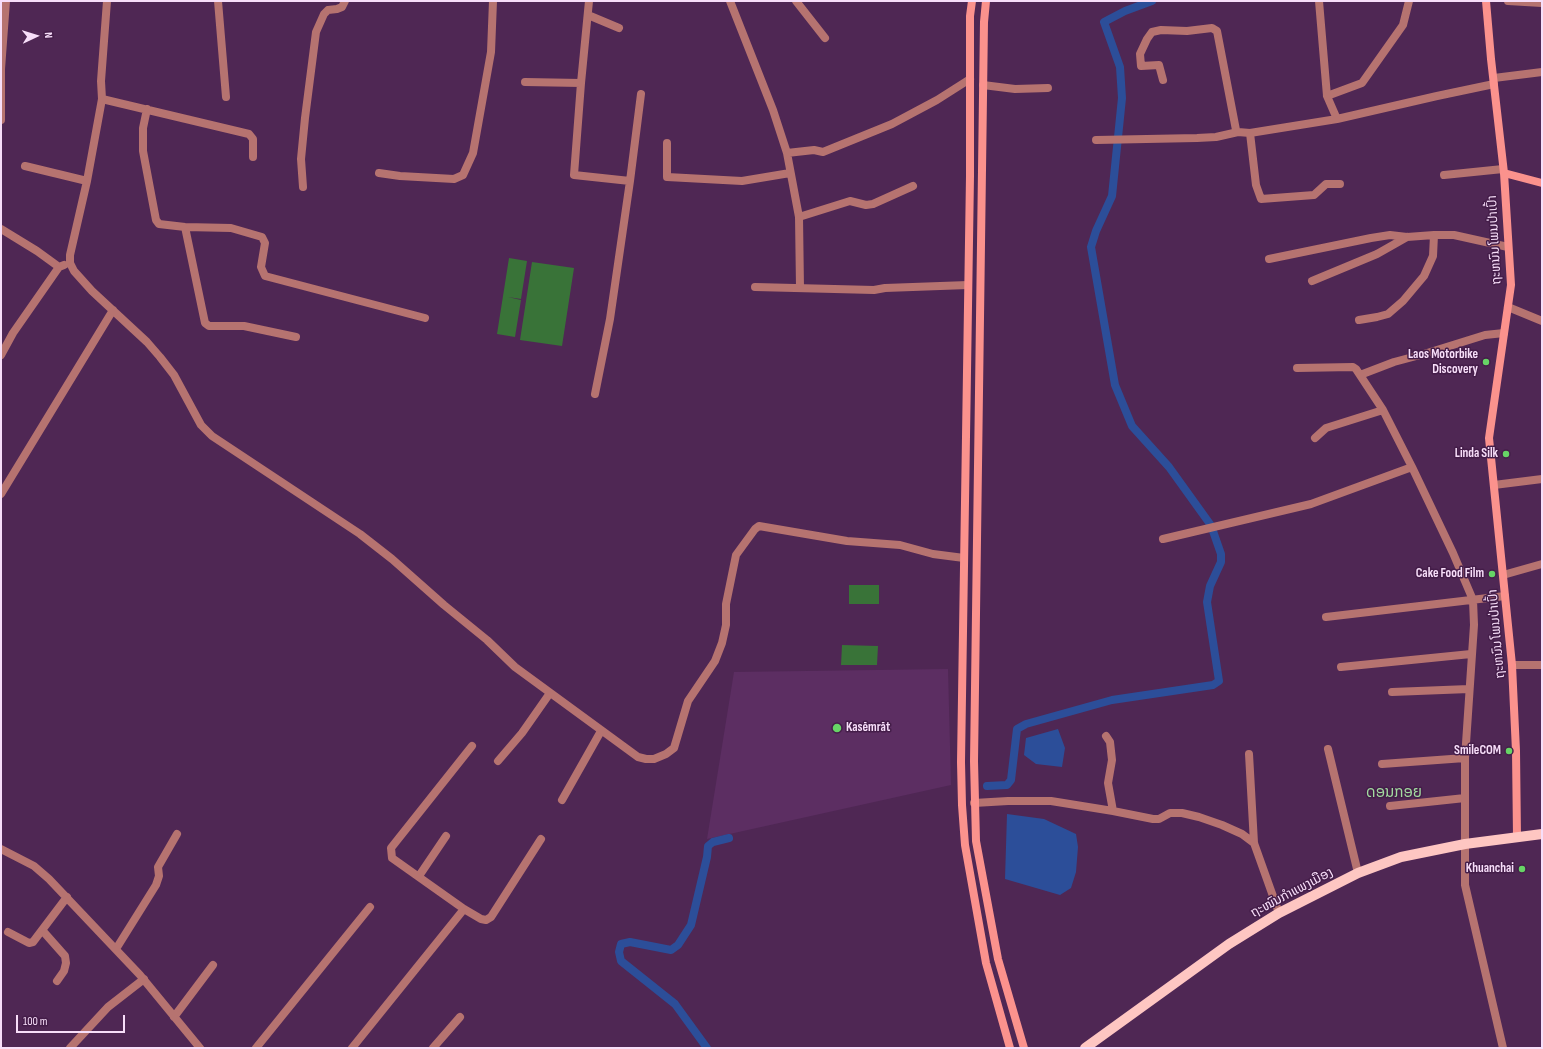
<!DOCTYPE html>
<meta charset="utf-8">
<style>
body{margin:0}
#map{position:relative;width:1543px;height:1049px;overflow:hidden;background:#4f2754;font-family:"Sofia Sans Condensed",sans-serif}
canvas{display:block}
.frame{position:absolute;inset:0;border:2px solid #f7def9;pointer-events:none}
.north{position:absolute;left:16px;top:16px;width:40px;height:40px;-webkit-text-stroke:3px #441d49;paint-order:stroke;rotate:86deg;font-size:11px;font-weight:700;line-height:16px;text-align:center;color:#f7def9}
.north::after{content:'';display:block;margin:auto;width:14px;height:18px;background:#f7def9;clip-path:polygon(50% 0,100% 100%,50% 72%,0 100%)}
.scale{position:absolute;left:16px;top:1015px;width:109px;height:18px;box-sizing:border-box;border:2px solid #f7def9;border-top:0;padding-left:5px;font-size:12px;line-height:14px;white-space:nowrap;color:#f7def9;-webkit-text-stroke:3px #441d49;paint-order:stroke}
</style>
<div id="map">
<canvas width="1543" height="1049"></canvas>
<div class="frame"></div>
<div class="north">N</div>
<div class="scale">100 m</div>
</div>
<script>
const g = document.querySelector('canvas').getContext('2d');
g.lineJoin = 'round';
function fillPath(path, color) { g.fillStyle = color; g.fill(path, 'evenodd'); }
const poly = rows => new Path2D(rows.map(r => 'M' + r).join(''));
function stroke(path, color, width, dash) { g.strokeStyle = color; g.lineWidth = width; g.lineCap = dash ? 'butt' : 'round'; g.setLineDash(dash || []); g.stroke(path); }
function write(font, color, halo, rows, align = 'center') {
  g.font = font + ' "Sofia Sans Condensed","Noto Sans Lao",sans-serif'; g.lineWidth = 3; g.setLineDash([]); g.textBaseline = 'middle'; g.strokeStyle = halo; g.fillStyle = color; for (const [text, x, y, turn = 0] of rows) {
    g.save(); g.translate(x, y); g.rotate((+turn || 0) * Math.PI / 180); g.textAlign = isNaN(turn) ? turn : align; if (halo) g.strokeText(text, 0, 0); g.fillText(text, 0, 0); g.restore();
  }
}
fillPath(poly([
 [948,669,951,785,707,839,734,672]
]), '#5c2e62');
fillPath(poly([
 [509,258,527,261,521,299,508,297,521,300,515,337,497,334],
 [532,262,574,268,562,346,520,340],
 [849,585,879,585,879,604,849,604],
 [842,645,878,646,877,665,841,665]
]), '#397338');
fillPath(poly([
 [1058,729,1065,748,1062,767,1036,764,1024,755,1026,738],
 [1007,814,1044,819,1076,834,1078,847,1076,872,1071,888,1060,895,1005,879]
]), '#2c4e99');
stroke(poly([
 [1152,1,1125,11,1104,22,1120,67,1122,98,1112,196,1096,231,1091,247,1115,385,1132,426,1169,467,1210,524],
 [987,786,1007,785,1011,780,1017,729,1026,724,1112,700,1213,685,1219,681,1207,602,1210,586,1221,562,1221,554,1213,531],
 [707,1048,675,1004,621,961,619,952,621,944,630,942,671,950,678,945,691,925,707,857,708,846,713,842,729,838]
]), '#2c4e99', 8);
stroke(poly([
 [107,1,101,81,102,99,87,181,70,255,70,263,74,271,92,291,147,342,160,357,174,375,201,425,212,436,360,534,392,559,444,605,487,640,515,667,638,757,646,759,654,759,666,754,674,748,688,701,715,661,722,643,726,625,726,604,736,555,755,529,759,526,847,541,900,545,933,554,964,558],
 [218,1,226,97],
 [589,1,581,83,574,175,630,181,641,94],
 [730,1,773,110,787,153,799,217,800,288],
 [796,1,825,38],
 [1319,1,1327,96],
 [1508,1,1542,3],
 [588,15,619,28],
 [1494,78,1542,72],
 [1163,80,1159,65,1141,66,1140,54,1147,39,1152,32,1161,30,1187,31,1212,28,1217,31,1236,130,1238,132],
 [525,82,581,83],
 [983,85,1015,89,1048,88],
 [102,99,249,134,253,139,253,157],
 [147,109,143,128,143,151,156,220,159,224,185,227,231,228,262,237,265,243,261,267,265,276,425,318],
 [1337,119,1327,96,1362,83,1403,25,1409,1],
 [1,120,1,69,6,1],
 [1250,133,1256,185,1261,199,1314,195,1326,184,1340,184],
 [1096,140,1197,138,1216,137,1238,132,1250,133,1337,119,1437,96,1494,84],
 [667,143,667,177,742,181,790,173],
 [787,153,814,150,823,152,892,124,937,100,970,79],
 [25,166,87,181],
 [379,173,400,176,454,179,463,175,473,153,491,52,493,1],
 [1444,175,1503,169],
 [303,187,301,159,305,118,316,32,324,14,328,10,337,9,342,7,345,1],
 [799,217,850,201,866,205,873,204,913,186],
 [185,227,205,323,209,326,244,326,296,337],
 [1,229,37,251,59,267,64,265],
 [1269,259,1371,238,1390,235,1407,237,1434,235,1454,235,1508,247],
 [1312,281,1377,254,1407,237],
 [755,287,874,290,885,288,968,285],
 [1508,307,1542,321],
 [1359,320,1377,317,1388,314,1403,301,1424,276,1433,256,1434,235],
 [1,355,13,333,59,267],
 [1297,368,1353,367,1356,369,1383,410,1412,467,1453,553,1473,600,1474,625,1465,758,1465,885,1503,1048],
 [1360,375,1394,362,1424,354,1485,335,1504,333],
 [595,394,610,319,630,181],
 [1315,438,1326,428,1383,410],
 [1494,485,1542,479],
 [1,494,113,310],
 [1163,539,1311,504,1412,467],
 [1503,575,1542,564],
 [1326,617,1505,596],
 [1512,665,1542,665],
 [1341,667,1471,654],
 [1392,692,1469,689],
 [1106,736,1110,742,1112,760,1108,783,1113,811],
 [472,746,391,848,392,858,464,909,481,919,486,920,491,917,541,839],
 [1328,749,1358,873],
 [1249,754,1254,843,1279,913],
 [498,761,522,733,550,693],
 [1382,764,1465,758],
 [562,800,601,731],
 [974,803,1008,801,1051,801,1113,811,1153,819,1159,819,1170,813,1182,813,1199,817,1222,825,1242,834,1254,843],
 [1390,806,1465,798],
 [1,849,34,866,49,879,140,975,200,1048],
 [419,876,446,836],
 [42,930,65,956,66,963,64,971,57,981],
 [8,932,29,943,33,942,67,897],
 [116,949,156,885,159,876,158,867,177,834],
 [174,1017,213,965],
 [70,1048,108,1007,144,979],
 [256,1048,370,907],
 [352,1048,464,909],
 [433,1048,460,1017]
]), '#b67370', 8);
stroke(poly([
 [972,1,970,16,970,176,961,762,962,805,965,845,986,963,1010,1048],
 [986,1,984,22,974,761,976,841,998,959,1024,1048],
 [1486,1,1491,59,1504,173,1511,285,1489,438,1512,665,1516,751,1517,837],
 [1504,173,1542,183]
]), '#fb928d', 8);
stroke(poly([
 [1085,1048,1229,944,1279,913,1358,873,1401,857,1465,844,1542,834]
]), '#fec6c2', 10);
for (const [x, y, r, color] of [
 [1486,362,4,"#67d466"],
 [1506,454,4,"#67d466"],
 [1492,574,4,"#67d466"],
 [837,728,5,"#67d466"],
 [1509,751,4,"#67d466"],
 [1522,869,4,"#67d466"]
]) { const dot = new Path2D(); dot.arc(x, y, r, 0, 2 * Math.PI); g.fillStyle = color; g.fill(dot); stroke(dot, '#441d49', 1.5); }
write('13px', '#f7def9', '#441d49', [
 ["ຖະຫນົນ ໂພນປ່າເປົ້າ",1495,240,-93],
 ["ຖະຫນົນ ໂພນປ່າເປົ້າ",1497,634,-95],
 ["ຖະໜົນກຳແພງເມືອງ",1292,893,-28]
]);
write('bold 13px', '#f7def9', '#441d49', [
 ["Laos Motorbike",1478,355],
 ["Discovery",1478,370],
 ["Linda Silk",1498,454],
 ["Cake Food Film",1484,574],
 ["Kasēmrāt",846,728,"left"],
 ["SmileCOM",1501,751],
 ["Khuanchai",1514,869]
], 'right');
write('15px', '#a3dba0', '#441d49', [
 ["ດອນກອຍ",1394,793]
]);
</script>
